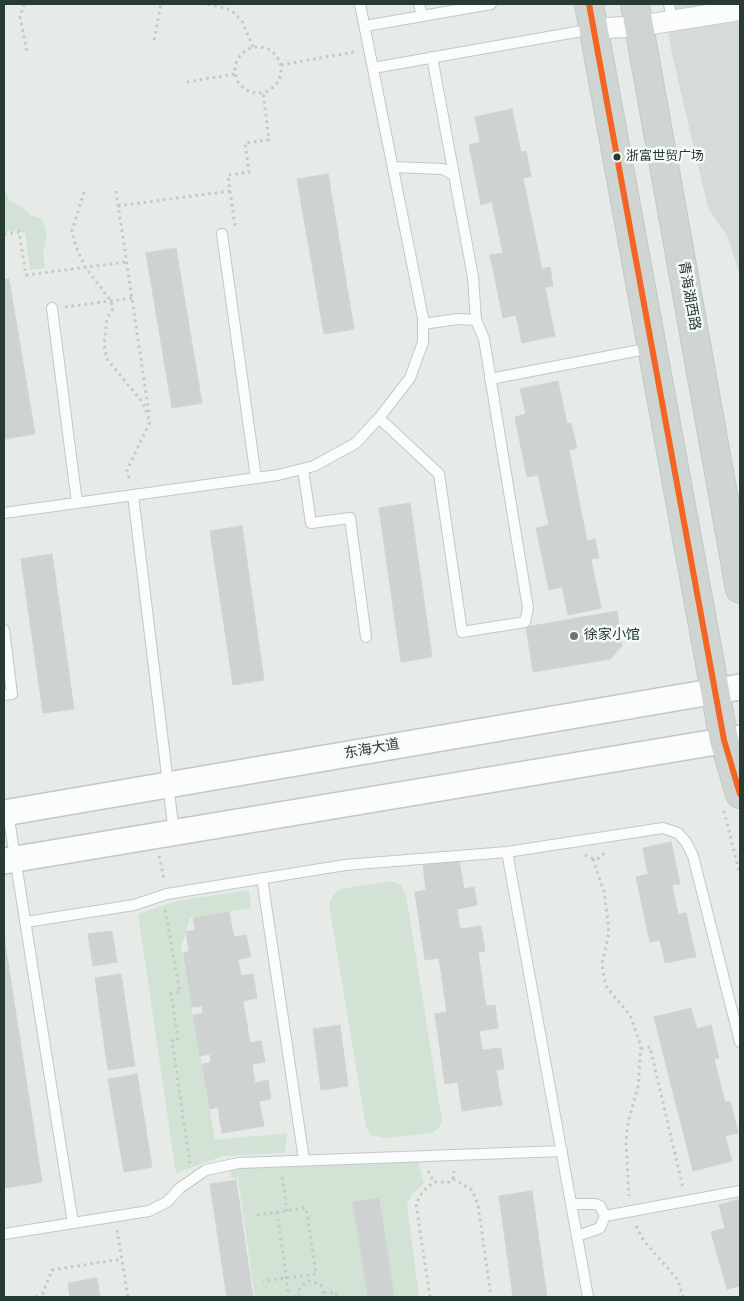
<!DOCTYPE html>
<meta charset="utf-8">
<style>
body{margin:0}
#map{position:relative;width:744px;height:1301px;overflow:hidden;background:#e6ebe8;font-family:"Source Sans 3",sans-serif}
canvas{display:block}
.frame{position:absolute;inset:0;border:5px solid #263c33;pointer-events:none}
</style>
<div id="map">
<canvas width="744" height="1301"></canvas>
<div class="frame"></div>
</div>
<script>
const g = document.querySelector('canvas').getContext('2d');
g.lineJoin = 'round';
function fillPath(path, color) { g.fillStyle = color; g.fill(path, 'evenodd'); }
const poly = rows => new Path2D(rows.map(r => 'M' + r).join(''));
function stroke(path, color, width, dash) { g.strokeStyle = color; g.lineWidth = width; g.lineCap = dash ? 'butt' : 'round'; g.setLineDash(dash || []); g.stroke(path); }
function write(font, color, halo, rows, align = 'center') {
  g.font = font + ' "Source Sans 3","Noto Sans SC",sans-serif'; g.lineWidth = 5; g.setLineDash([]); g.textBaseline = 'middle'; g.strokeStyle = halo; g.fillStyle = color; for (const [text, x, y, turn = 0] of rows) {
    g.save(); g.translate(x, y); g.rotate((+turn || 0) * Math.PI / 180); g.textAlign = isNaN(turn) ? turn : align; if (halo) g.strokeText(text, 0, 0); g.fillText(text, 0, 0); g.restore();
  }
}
fillPath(poly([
 [663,4,740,4,740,276,728,237,708,208,672,54]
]), '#d5dcd8');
fillPath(poly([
 [4,189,9,200,21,206,30,215,40,218,44,223,47,234,43,253,45,268,30,270,25,233,18,230,4,232],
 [391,881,401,885,406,895,442,1120,439,1128,432,1133,384,1138,371,1135,366,1127,329,904,333,895,340,889],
 [249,890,251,908,190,918,181,948,215,1140,287,1133,285,1153,223,1156,176,1173,138,914,177,901],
 [418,1161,424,1184,413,1193,407,1204,419,1297,394,1297,379,1198,353,1202,368,1297,255,1297,238,1178,231,1178,229,1167]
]), '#d2e2d4');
const building = poly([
 [512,109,521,152,526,151,531,176,523,178,542,269,550,267,553,286,545,287,555,336,522,343,516,315,503,318,490,255,503,253,492,202,481,205,469,145,480,142,475,117,512,109],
 [328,174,354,329,324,334,297,179,328,174],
 [176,248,202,403,172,408,146,253,176,248],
 [9,279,35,434,5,439,4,280,9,279],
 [558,381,567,424,571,423,577,448,569,450,587,541,595,539,599,558,591,559,601,608,568,615,562,587,549,590,536,528,549,525,538,475,527,477,515,417,526,414,520,389,558,381],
 [410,503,432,657,401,662,379,508,410,503],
 [242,526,264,680,233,685,210,531,242,526],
 [52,554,74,709,43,713,21,559,52,554],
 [617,611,622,646,610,659,533,672,526,627,617,611],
 [671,842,680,884,672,885,678,914,686,913,696,957,665,963,660,940,650,942,636,877,648,874,643,848,671,842],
 [459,860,464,889,474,887,477,905,457,909,460,929,481,926,485,951,478,952,486,1006,495,1005,498,1028,479,1031,482,1050,501,1048,504,1069,496,1070,502,1105,462,1111,458,1082,445,1084,435,1014,447,1012,439,958,425,960,415,892,426,890,423,865,459,860],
 [229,912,234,937,246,935,251,957,238,959,241,976,253,974,257,998,243,1001,250,1043,261,1041,265,1062,252,1064,255,1083,268,1080,271,1099,259,1101,264,1126,222,1133,218,1107,210,1109,202,1064,211,1063,210,1054,200,1056,193,1015,203,1013,202,1006,192,1007,183,953,189,951,186,932,195,930,193,918,229,912],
 [112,931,117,962,93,966,88,934,112,931],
 [4,937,42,1182,4,1188,4,937],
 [121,974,135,1066,108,1070,95,978,121,974],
 [691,1008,697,1029,711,1025,719,1058,714,1059,725,1102,730,1101,738,1133,725,1136,732,1161,693,1171,654,1017,691,1008],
 [340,1025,348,1086,321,1090,313,1029,340,1025],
 [137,1074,152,1167,124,1172,108,1079,137,1074],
 [236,1180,253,1297,227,1297,210,1184,236,1180],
 [532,1191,547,1297,513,1297,499,1196,532,1191],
 [379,1198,394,1297,368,1297,353,1202,379,1198],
 [740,1199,740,1291,739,1286,727,1289,711,1232,725,1228,719,1205,740,1199],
 [97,1278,100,1297,70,1297,68,1283,97,1278]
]);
fillPath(building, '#ced2d0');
stroke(building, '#cfd4d1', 1);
const service = poly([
 [419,4,422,16],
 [669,4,672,21],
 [365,26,491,4],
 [432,57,473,277,476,320],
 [373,68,593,29],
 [393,167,443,169,454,175],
 [222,234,256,478],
 [52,308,77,503],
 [490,379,651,348],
 [379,418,439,474,462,632,525,622,528,608,484,339,476,320,458,319,423,324],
 [303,469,311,523,350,518,366,637],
 [133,495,174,833],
 [4,513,278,475,314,466,356,443,379,418,410,378,423,342,423,318,360,4],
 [4,630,12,694,4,695],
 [8,813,73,1223],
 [507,852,588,1297],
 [262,878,304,1160],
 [26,922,134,905,167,894,345,865,507,852,663,828,678,833,686,842,693,856,740,1042],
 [572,1204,595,1204,600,1206,605,1216,600,1228,577,1236],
 [605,1216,740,1191],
 [4,1234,149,1211,167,1202,180,1188,206,1170,239,1163,562,1151]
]);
const minor = poly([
 [593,29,639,26,740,10]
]);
const tertiary = poly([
 [4,813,740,687],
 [4,861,740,738]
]);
const primary = poly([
 [589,4,724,740,740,794],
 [635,4,740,589]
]);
stroke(service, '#c3c8c5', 12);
stroke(minor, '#c3c8c5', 22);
stroke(tertiary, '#c3c8c5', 28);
stroke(primary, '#c3c9c6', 30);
stroke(poly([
 [24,4,20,17,27,51],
 [208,4,231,10,242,21,253,47],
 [154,40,161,4],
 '235 70a23 23 0 1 1 46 0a23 23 0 1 1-46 0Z',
 [281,65,354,52],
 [187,82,235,74],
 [116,191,149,413],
 [230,191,235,226],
 [84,192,72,231,76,247,85,267,111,301,113,309,107,319,104,344,107,359,143,403,150,422,127,470,130,482],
 [118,206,230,191,228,175,249,172,245,143,269,140,263,93],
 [4,234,19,232,26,275,126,262],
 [65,307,132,298],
 [724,811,740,874],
 [585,855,593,859,599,858,607,851],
 [159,856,164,879],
 [593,859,604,892,607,913,609,933,602,963,604,977,607,988,630,1015,641,1046,638,1087,628,1122,626,1141,629,1196],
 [165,910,180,992,171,994,178,1040,172,1041,190,1164],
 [641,1049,650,1047,683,1188],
 [428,1171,434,1182,449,1182,453,1179,454,1171],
 [282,1177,287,1211],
 [453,1179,472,1190,478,1205,491,1297],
 [277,1212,289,1297],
 [257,1215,306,1208,316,1274,263,1281],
 [636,1226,644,1241,678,1280,683,1297],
 [117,1230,128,1297],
 [324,1293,336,1292,337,1297],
 [36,1297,43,1293,52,1270,122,1259],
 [293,1297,298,1296],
 [299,1297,300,1288,309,1281,321,1285,324,1297],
 [430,1297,416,1204,423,1191,434,1182]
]), '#c3cac6', 3, [2.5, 4]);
stroke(service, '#fbfcfc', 10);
stroke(minor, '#fbfcfc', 20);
stroke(tertiary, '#fbfcfc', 25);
stroke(primary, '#cfd5d3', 28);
stroke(poly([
 [589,4,724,740,740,794]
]), '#f26522', 6);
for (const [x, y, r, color] of [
 [617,157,4.5,"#263c33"],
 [574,636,5,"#697972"]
]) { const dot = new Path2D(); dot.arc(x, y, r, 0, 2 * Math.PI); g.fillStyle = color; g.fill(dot); stroke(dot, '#f5f9f7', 2); }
write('13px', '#263c33', '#f5f9f7', [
 ["浙富世贸广场",626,157]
], 'left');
write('14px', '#263c33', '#f5f9f7', [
 ["青海湖西路",688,296,80],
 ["东海大道",372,750,-10]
]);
write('14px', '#263c33', '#f5f9f7', [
 ["徐家小馆",584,636]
], 'left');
</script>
